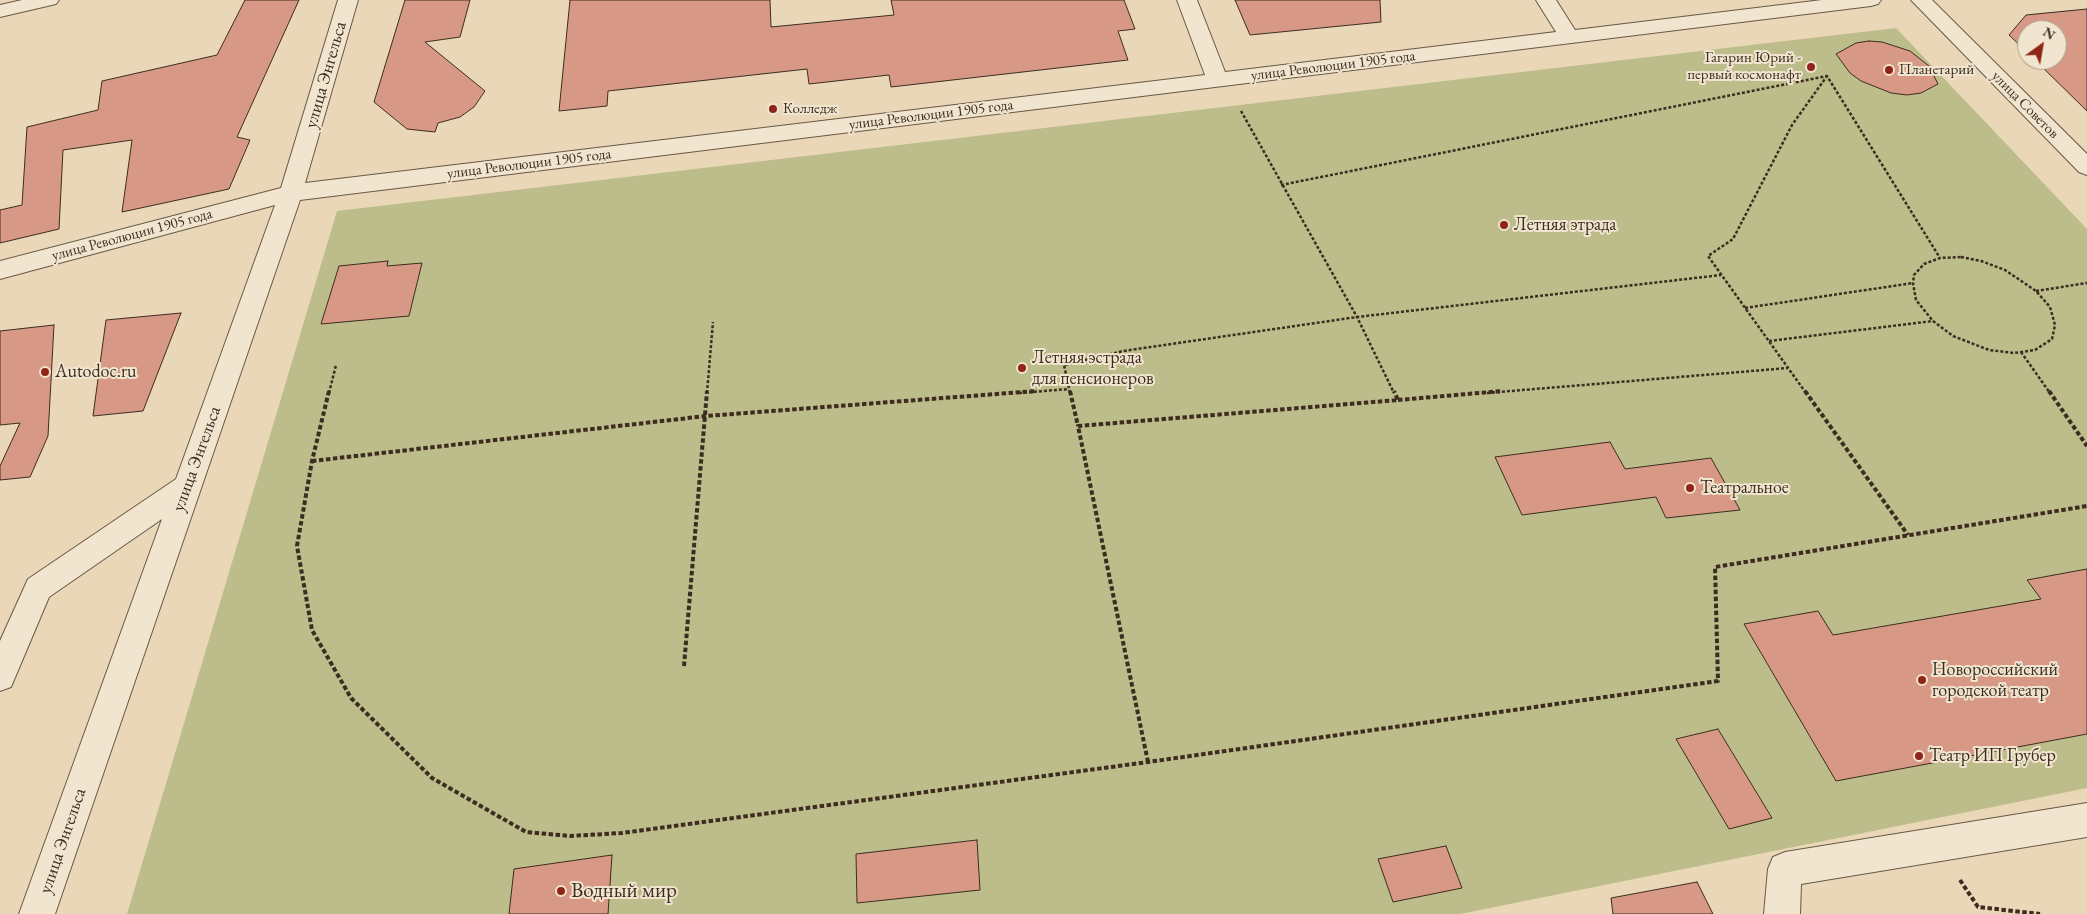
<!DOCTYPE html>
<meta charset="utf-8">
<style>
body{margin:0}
#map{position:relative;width:2087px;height:914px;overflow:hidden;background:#ead7b7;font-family:"EB Garamond",serif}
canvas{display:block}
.north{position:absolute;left:2017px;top:20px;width:50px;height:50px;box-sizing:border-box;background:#f1e5d0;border:1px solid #a99b8a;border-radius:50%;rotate:32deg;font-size:14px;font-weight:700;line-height:20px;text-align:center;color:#3c2d20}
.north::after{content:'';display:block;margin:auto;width:18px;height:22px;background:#8f2418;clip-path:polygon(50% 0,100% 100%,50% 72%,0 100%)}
</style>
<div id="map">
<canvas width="2087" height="914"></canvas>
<div class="north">N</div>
</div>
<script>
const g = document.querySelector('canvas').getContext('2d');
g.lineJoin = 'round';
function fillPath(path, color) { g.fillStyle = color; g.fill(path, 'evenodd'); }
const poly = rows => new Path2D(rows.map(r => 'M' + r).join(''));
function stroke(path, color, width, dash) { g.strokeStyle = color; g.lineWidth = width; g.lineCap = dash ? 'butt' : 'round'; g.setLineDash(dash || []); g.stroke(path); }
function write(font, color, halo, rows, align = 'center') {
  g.font = font + ' "EB Garamond",serif'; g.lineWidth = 4; g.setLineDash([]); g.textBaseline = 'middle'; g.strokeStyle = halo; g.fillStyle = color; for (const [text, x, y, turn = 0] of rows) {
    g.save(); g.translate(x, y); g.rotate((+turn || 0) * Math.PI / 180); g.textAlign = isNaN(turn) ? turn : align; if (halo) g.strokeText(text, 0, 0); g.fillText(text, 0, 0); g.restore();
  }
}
fillPath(poly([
 [1896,28,2087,229,2087,788,1460,914,127,914,337,211]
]), '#bcbd8a');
const building = poly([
 [245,0,299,0,237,137,250,140,229,189,122,212,132,140,63,150,59,229,0,243,0,210,22,205,27,127,98,110,102,81,217,55,245,0],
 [405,0,470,0,460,37,425,42,485,91,474,107,460,117,438,123,435,132,407,129,374,102,405,0],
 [570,0,770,0,771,27,894,15,891,0,1124,0,1135,29,1118,31,1128,60,891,87,889,75,809,84,807,69,608,91,607,106,559,111,570,0],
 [1235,0,1380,0,1381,22,1250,35,1235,0],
 [2087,9,2087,111,2035,60,2057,60,2057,30,2027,30,2027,52,2009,35,2026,15,2087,9],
 [1869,41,1882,42,1910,51,1929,66,1938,84,1921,93,1907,95,1891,93,1861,81,1850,73,1836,54,1856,43,1869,41],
 [388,261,387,266,422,263,409,316,321,324,339,266,388,261],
 [181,313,143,411,93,416,106,320,181,313],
 [54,325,48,436,30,477,0,480,0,466,20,423,0,425,0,331,54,325],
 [1610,442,1625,469,1711,458,1740,510,1666,518,1656,497,1522,515,1495,457,1610,442],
 [2087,569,2087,734,1836,781,1744,624,1818,611,1833,635,2041,599,2027,580,2087,569],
 [1718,729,1772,818,1729,829,1676,739,1718,729],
 [977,840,980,890,857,903,856,854,977,840],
 [1446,846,1462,888,1393,902,1378,859,1446,846],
 [612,855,608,914,509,914,514,869,612,855],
 [1697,882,1713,914,1613,914,1611,898,1697,882]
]);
fillPath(building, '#d79986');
stroke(building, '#3c2d20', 1);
const minor = poly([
 [22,0,59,0,56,4,0,17,0,5,22,0],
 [338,0,358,0,305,183,1205,75,1177,0,1197,0,1225,72,1556,32,1536,0,1556,0,1575,30,1822,0,1881,0,1878,4,1871,6,300,200,55,914,19,914,162,519,49,597,11,687,0,691,0,641,28,579,176,479,275,205,0,279,0,261,281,188,338,0],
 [1911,0,1932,0,2087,154,2087,175,2079,172,1911,0],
 [2087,803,2087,837,1801,884,1800,914,1764,914,1768,869,1773,857,1785,852,2087,803]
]);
stroke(minor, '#685846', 2);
stroke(poly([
 [1241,111,1357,317,1394,393],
 [1281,185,1827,76,1940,258],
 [1961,257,1981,261,2005,270,2036,291,2050,307,2055,325,2052,339,2035,350,2014,353,1989,350,1953,336,1933,321,1916,300,1913,283,1914,275,1924,264,1940,258,1961,257],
 [2036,291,2087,283],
 [1745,308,1913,283],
 [1769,341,1933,321],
 [2021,352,2050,393],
 [329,393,336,365],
 [707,393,713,322],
 [1019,393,1069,389],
 [1070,393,1064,365,1123,351,1357,317,1721,275],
 [1487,393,1788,368],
 [1806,393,1708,256,1733,239,1792,125,1827,76]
]), '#3c2d20', 2.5, [3, 2]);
stroke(poly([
 [329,391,312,461,297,546,312,630,351,698,432,778,526,832,570,836,622,833,1148,762,1718,681,1715,567,2087,506],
 [1070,391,1078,426],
 [1805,391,1908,535],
 [2049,391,2087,446],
 [1398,400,1502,391],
 [312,461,706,416,1036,391],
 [684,666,707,391],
 [1148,762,1078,426,1398,400,1394,391],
 [1960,880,1978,907,2040,914]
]), '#3c2d20', 4, [4.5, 2.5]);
fillPath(minor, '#f1e5d0');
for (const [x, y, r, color] of [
 [1811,67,5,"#8f2418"],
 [1889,70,5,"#8f2418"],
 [773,109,5,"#8f2418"],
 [1504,225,5,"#8f2418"],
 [1022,368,5,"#8f2418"],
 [45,372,5,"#8f2418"],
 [1690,488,5,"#8f2418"],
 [1922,680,5,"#8f2418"],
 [1919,756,5,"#8f2418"],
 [561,891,5,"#8f2418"]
]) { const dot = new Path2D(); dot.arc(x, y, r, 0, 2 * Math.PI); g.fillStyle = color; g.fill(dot); stroke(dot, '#f1e5d0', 2); }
write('15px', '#3c2d20', '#f1e5d0', [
 ["Гагарин Юрий -",1801,58,"right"],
 ["первый космонафт",1801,75,"right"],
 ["Планетарий",1899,70],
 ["Колледж",783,109]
], 'left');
write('15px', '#3c2d20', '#f1e5d0', [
 ["улица Революции 1905 года",1333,66,-7],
 ["улица Советов",2025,105,45],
 ["улица Революции 1905 года",931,115,-7],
 ["улица Революции 1905 года",529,164,-7],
 ["улица Революции 1905 года",132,235,-15]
]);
write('18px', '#3c2d20', '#f1e5d0', [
 ["улица Энгельса",326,75,-74],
 ["улица Энгельса",197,459,-70],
 ["улица Энгельса",63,841,-71]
]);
write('18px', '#3c2d20', '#f1e5d0', [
 ["Летняя этрада",1514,225],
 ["Летняя эстрада",1032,358],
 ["для пенсионеров",1032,379],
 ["Autodoc.ru",55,372],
 ["Театральное",1700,488],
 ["Новороссийский",1932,670],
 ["городской театр",1932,691],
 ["Театр ИП Грубер",1929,756]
], 'left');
write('21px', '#3c2d20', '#f1e5d0', [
 ["Водный мир",571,891]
], 'left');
</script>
